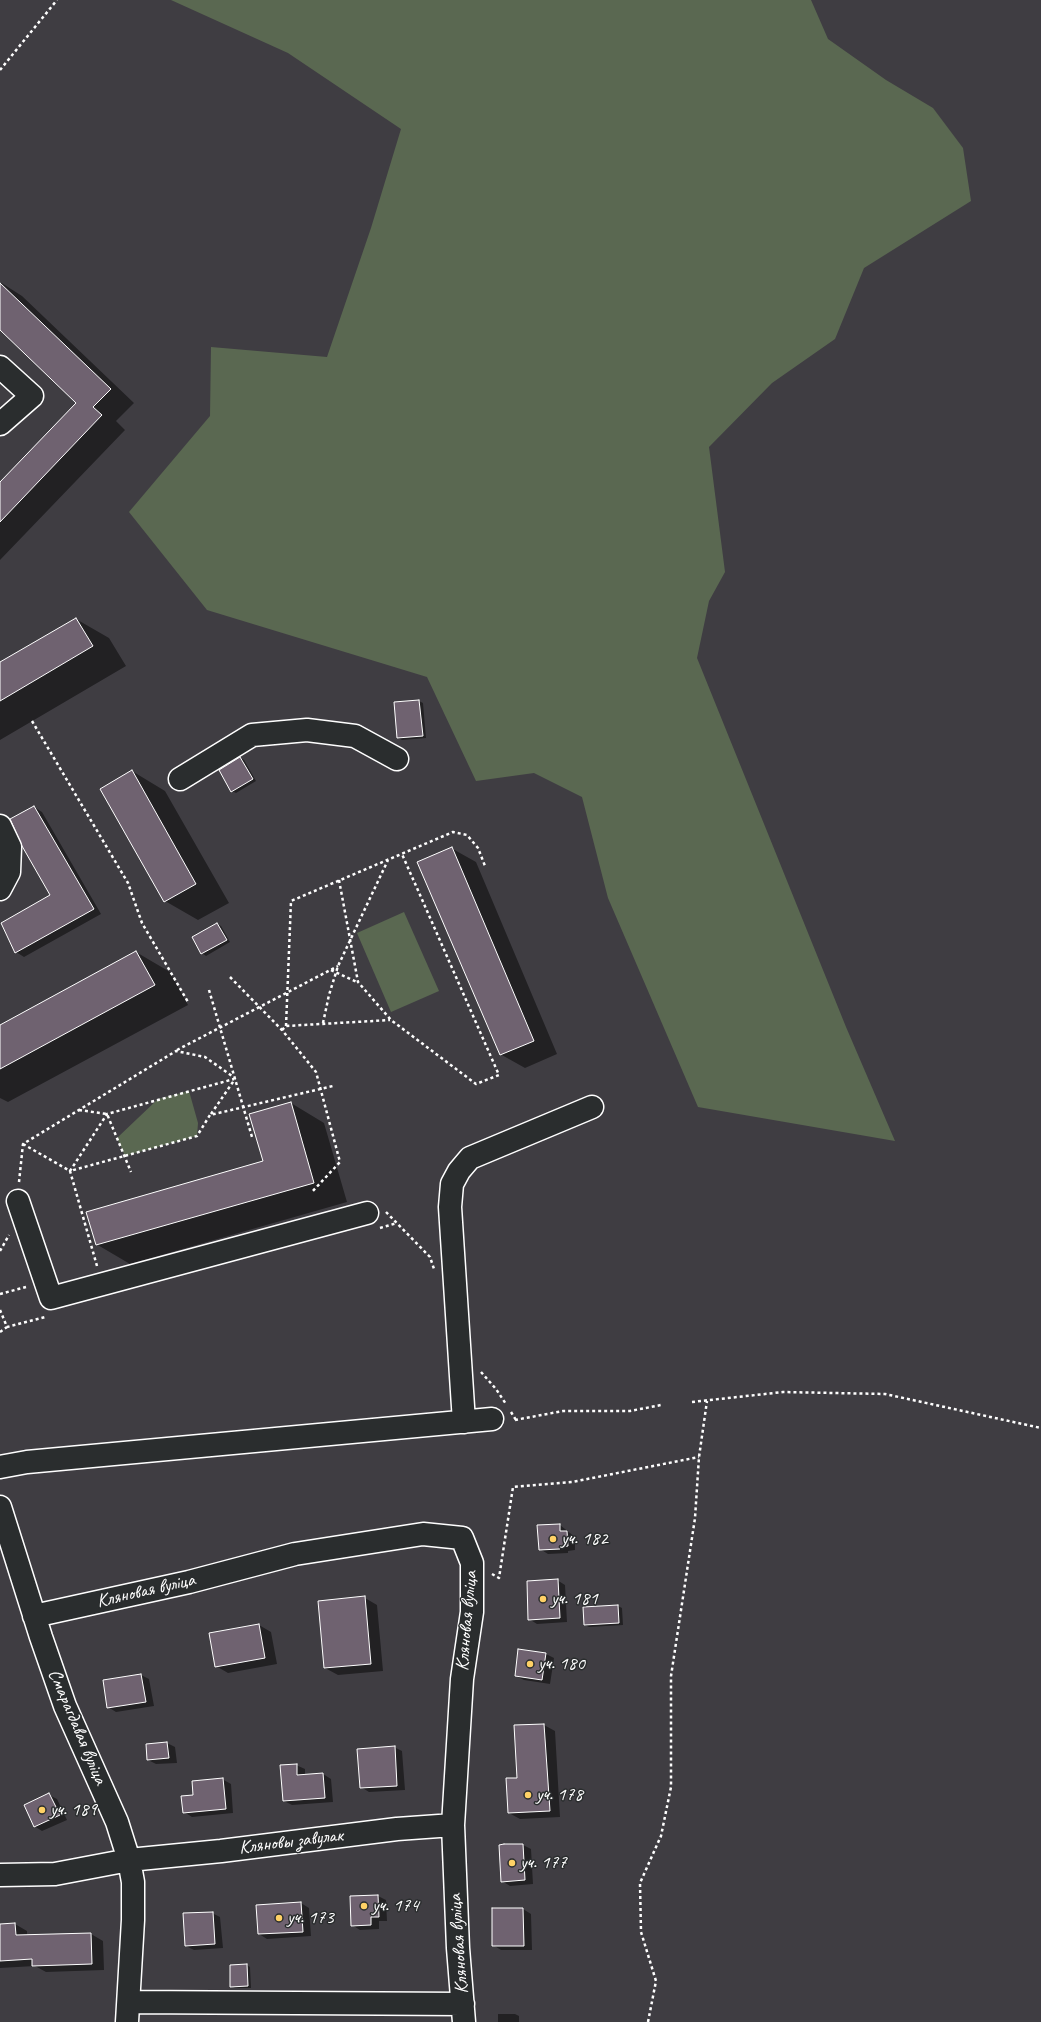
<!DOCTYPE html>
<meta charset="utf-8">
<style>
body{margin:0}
canvas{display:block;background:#3f3d42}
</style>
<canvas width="1041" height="2022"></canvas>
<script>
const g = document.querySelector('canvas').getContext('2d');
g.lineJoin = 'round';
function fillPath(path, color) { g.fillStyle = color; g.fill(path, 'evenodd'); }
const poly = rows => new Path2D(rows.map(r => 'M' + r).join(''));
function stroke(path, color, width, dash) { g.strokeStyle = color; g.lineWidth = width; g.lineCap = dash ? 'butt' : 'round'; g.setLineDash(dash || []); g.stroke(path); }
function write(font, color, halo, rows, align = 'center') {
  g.font = font + ' Caveat,sans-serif'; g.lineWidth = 3; g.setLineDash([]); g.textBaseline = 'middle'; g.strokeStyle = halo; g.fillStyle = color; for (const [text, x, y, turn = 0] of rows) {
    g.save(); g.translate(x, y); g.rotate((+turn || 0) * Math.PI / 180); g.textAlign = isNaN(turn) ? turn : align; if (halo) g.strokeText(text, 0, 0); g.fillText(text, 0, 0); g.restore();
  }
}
fillPath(poly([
 [171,0,811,0,828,39,886,80,933,108,963,148,971,201,864,268,835,339,772,383,709,447,725,572,709,601,697,658,846,1027,895,1141,698,1107,608,898,582,797,534,773,476,781,427,677,207,610,129,512,210,416,211,347,327,357,371,228,401,129,288,53],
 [404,912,439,991,391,1012,357,933],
 [189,1091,198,1123,197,1136,125,1156,117,1138,158,1099]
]), '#5a6851');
fillPath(poly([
 [0,282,22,296,134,403,116,421,125,430,0,560,0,484,78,403,0,329],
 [76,619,109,638,126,666,0,740,0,664],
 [419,701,423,703,426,738,402,740,398,738,395,703],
 [240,758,244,760,256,781,236,793,232,791],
 [132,771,165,791,229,903,198,920,165,901],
 [34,807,42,812,101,914,24,957,16,952,52,896],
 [451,848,476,862,557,1054,525,1068,500,1054],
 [217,924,221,926,230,942,206,956,202,953],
 [136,952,170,972,188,1005,8,1102,0,1098,0,1026],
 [291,1103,324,1123,347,1202,130,1264,96,1244,264,1162],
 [560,1525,575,1537,575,1550,568,1551,568,1553,548,1554,540,1549],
 [557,1580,565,1585,567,1622,537,1624,529,1619],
 [365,1598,377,1605,383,1671,338,1675,325,1668],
 [618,1606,622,1608,623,1625,589,1627,585,1625,584,1608],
 [259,1625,271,1632,277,1664,228,1673,216,1666],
 [546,1654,554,1658,550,1684,524,1680,516,1676],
 [141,1675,149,1679,154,1706,116,1712,108,1707,104,1681],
 [544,1725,555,1731,560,1817,520,1819,509,1813,518,1779,515,1726],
 [167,1743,175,1747,177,1763,156,1764,148,1760,147,1744],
 [394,1747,402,1751,405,1790,369,1792,361,1787],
 [296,1765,305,1769,305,1775,323,1774,331,1779,333,1802,292,1805,284,1801],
 [222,1779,231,1784,233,1813,192,1817,184,1812],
 [49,1795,57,1799,67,1820,42,1831,34,1826],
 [523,1845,531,1849,533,1884,510,1886,502,1881],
 [378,1896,386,1900,387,1921,379,1921,379,1929,360,1930,352,1925],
 [301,1903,309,1908,311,1936,267,1939,259,1934],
 [493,1909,523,1909,531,1914,532,1950,501,1950,493,1945],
 [212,1913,220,1917,223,1948,194,1950,186,1946],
 [15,1924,27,1931,27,1935,91,1934,103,1941,104,1970,46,1972,35,1966,0,1968,0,1925],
 [247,1965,250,1967,251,1988,235,1988,231,1986],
 [498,2014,515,2014,519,2016,519,2022,498,2022]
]), '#0007');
const building = poly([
 [0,283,111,389,93,407,102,415,0,522,0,482,76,403,0,330,0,283],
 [76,618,93,646,0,701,0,662,76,618],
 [419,700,423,736,397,738,394,702,419,700],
 [240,757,253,779,231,792,219,770,240,757],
 [132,770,196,884,164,902,100,789,132,770],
 [34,806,94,909,15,953,1,923,50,895,22,846,10,819,34,806],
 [452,847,534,1041,500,1055,417,862,452,847],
 [217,923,227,940,201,954,192,937,217,923],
 [136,951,155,985,0,1069,0,1025,136,951],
 [291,1102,314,1183,96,1245,86,1212,263,1161,249,1114,291,1102],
 [560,1524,560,1531,567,1531,568,1546,560,1547,560,1549,539,1550,537,1525,560,1524],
 [558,1579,560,1618,528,1620,527,1581,558,1579],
 [365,1596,371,1664,324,1668,318,1601,365,1596],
 [618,1605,619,1623,584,1625,583,1607,618,1605],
 [259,1624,265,1658,215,1667,209,1633,259,1624],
 [518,1649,546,1653,542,1680,515,1676,518,1649],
 [141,1674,146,1702,107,1708,103,1680,141,1674],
 [544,1724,550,1811,508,1813,506,1778,517,1778,514,1725,544,1724],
 [167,1742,169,1758,147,1760,146,1744,167,1742],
 [395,1746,397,1786,360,1788,357,1749,395,1746],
 [297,1764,297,1775,323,1773,325,1798,283,1801,280,1765,297,1764],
 [223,1778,226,1809,183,1813,181,1796,193,1795,192,1781,223,1778],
 [49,1793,60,1815,34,1827,24,1805,49,1793],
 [504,1844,523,1844,525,1880,501,1882,499,1845,504,1844],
 [378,1895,379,1917,371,1917,371,1925,351,1926,350,1896,378,1895],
 [301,1902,303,1932,258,1934,256,1905,301,1902],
 [492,1908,523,1908,524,1946,492,1946,492,1908],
 [213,1912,215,1944,185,1946,183,1913,213,1912],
 [15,1923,16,1935,91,1933,92,1964,32,1966,32,1959,0,1961,0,1924,15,1923],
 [247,1964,248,1986,230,1987,230,1965,247,1964]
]);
fillPath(building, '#6f6270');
stroke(building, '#fff', 1);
const minor = poly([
 [0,367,32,396,0,424],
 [180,779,252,735,307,730,355,736,397,759],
 [0,826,10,847,9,872,0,889],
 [18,1201,51,1298,367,1213],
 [464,1422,450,1207,452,1184,459,1171,470,1158,592,1107],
 [0,1467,27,1462,492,1419],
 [0,1507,41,1637,65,1706,117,1822,129,1860,133,1882,133,1920,127,2022],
 [34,1616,189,1582,295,1554,423,1534,462,1538,472,1563,472,1612,462,1679,453,1825,458,1948,464,2022],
 [0,1875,55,1874,129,1860,221,1851,397,1829,453,1825],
 [129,2002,463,2004]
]);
stroke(minor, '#fff', 25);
stroke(poly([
 [0,70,57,0],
 [32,721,128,883,142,923,188,1002],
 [339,880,358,982,391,1020,476,1084,499,1075,402,854],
 [331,970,357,982],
 [230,977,282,1030,316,1072,340,1162,311,1193],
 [209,990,252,1137],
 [323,1023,329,995,338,966,388,860],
 [286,1026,291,901,453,832,467,835,478,848,485,866],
 [282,1030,286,1026,390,1020],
 [177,1050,338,966],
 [79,1110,107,1114,131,1172],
 [211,1114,235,1079],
 [23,1144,70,1171,107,1114,234,1079],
 [19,1182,23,1144,176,1051,205,1057,235,1078],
 [386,1212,430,1257,434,1269],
 [380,1228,397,1223],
 [0,1251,9,1235],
 [97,1266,70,1171,197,1136,210,1115,333,1086],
 [0,1294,26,1287],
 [0,1310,7,1327,45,1317],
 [0,1332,7,1327],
 [481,1372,496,1389,506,1404],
 [692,1402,783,1392,885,1394,1041,1428],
 [511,1412,516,1420],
 [515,1420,563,1411,630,1411,661,1405],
 [492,1574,499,1578,513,1487,572,1482,699,1457],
 [648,2022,656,1981,641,1932,640,1883,661,1836,671,1787,671,1676,695,1518,699,1457,707,1401]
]), '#fff', 2.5, [3, 3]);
stroke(minor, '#2a2d2e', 22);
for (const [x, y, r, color] of [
 [553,1539,4,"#ffd166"],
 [543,1599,4,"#ffd166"],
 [530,1664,4,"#ffd166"],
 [528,1795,4,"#ffd166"],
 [42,1810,4,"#ffd166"],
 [512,1863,4,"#ffd166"],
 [364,1906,4,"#ffd166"],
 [279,1918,4,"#ffd166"]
]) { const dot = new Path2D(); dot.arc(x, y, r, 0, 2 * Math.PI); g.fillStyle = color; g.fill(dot); stroke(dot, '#2a2d2e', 1.5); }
write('19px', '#fff', '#2a2d2e', [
 ["уч. 182",561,1539],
 ["уч. 181",551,1599],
 ["уч. 180",538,1664],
 ["уч. 178",536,1795],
 ["уч. 189",50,1810],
 ["уч. 177",520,1863],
 ["уч. 174",372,1906],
 ["уч. 173",287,1918]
], 'left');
write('19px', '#fff', '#2a2d2e', [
 ["Кляновая вуліца",146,1591,-13],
 ["Кляновая вуліца",467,1621,-85],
 ["Смарагдавая вуліца",77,1727,67],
 ["Кляновы завулак",291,1842,-7],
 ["Кляновая вуліца",459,1944,-94]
]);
</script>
